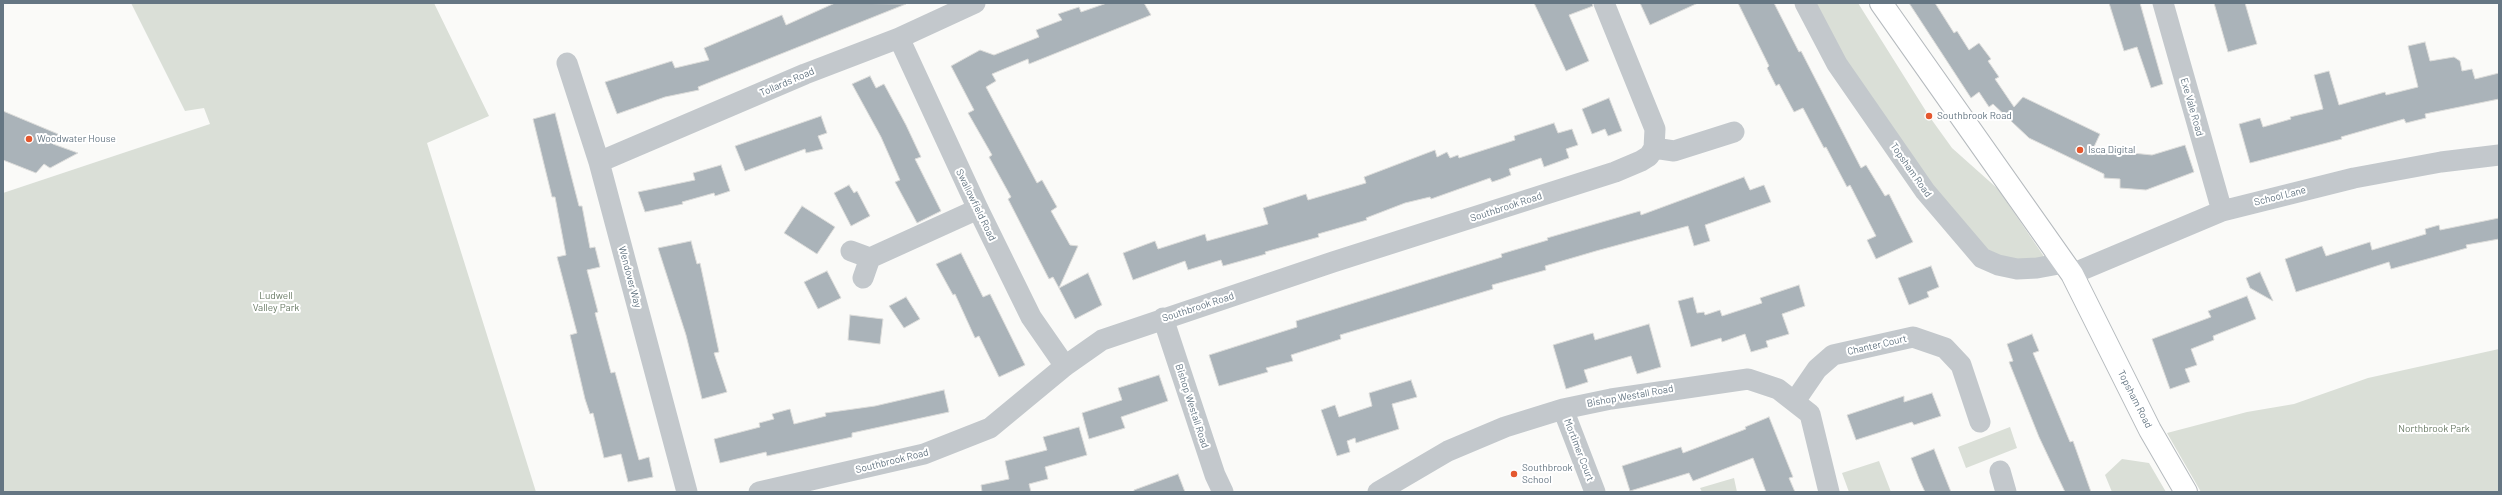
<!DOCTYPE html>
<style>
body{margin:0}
#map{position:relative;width:2502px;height:495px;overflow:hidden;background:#fafaf8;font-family:Barlow,sans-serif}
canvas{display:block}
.frame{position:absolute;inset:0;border:4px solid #657683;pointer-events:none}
</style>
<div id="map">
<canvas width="2502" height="495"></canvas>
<div class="frame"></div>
</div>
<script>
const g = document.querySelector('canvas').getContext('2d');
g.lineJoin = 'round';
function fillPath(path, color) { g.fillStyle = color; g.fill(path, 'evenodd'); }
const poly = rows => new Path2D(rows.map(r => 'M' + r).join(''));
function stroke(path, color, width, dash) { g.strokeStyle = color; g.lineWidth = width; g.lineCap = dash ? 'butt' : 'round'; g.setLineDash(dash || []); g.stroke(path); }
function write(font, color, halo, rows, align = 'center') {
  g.font = font + ' Barlow,sans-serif'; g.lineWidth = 4; g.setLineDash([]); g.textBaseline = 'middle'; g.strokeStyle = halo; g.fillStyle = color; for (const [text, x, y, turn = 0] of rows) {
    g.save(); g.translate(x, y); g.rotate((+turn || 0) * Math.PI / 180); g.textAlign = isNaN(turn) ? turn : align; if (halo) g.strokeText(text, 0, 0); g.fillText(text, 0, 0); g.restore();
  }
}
fillPath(poly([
 [131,3,434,3,489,116,427,143,536,492,3,492,3,193,210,124,204,108,185,111],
 [1807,3,1858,3,1929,116,1952,148,1998,189,2047,261,1992,260,1942,201],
 [2499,349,2499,492,2201,492,2167,433,2247,412,2294,404,2368,378],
 [2010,427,2017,448,1966,468,1958,447],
 [2122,459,2149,463,2166,492,2112,492,2105,475],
 [1879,461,1891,492,1849,492,1842,473],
 [1734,478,1737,492,1702,492,1700,488]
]), '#dadfd7');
const building = poly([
 [835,3,906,4,698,87,699,90,665,97,617,114,605,82,672,61,675,68,709,60,704,48,782,15,786,25,835,3],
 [1107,3,1144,3,1151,15,1029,64,1028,59,992,74,996,81,986,87,1037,183,1042,180,1057,207,1051,211,1070,245,1078,246,1059,288,1053,277,1049,279,1008,199,1011,197,989,157,992,155,968,113,974,110,951,66,980,50,994,55,1039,37,1036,30,1062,20,1058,14,1079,7,1081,12,1107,3],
 [1534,3,1592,3,1593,6,1569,15,1589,61,1566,71,1534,3],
 [1640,3,1698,3,1650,25,1640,3],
 [1738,3,1774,3,1799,52,1801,51,1861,168,1866,165,1885,196,1889,194,1913,242,1876,259,1867,240,1876,236,1850,185,1847,187,1826,147,1824,148,1803,108,1794,112,1779,84,1776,86,1767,68,1769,66,1738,3],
 [1909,3,1935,3,1954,33,1957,31,1969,50,1979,43,1991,59,1988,61,1999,77,1995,79,2014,107,2023,97,2100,134,2093,149,2152,155,2185,145,2194,172,2146,190,2120,188,2120,179,2104,178,2104,174,2029,138,1993,104,1989,107,1979,92,1971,98,1909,3],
 [2109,3,2140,3,2163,84,2151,88,2137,47,2124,51,2109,3],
 [2214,3,2245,3,2257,44,2228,52,2214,3],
 [2425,42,2430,61,2454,57,2460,61,2462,71,2472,69,2475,79,2499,73,2499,99,2425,114,2426,118,2406,123,2404,119,2341,137,2342,139,2250,163,2239,124,2260,118,2263,127,2291,119,2290,117,2323,109,2314,75,2329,71,2339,105,2385,92,2386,95,2418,87,2408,46,2425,42],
 [870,76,876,88,884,84,906,125,921,157,915,159,941,211,917,223,895,182,900,180,881,137,852,84,870,76],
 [1609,98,1622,131,1608,136,1605,129,1592,134,1582,109,1609,98],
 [3,111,58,134,53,144,78,153,50,168,44,164,36,173,3,160,3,111],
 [555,113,579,206,582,206,590,248,595,247,600,267,587,270,598,312,595,313,611,373,615,372,639,460,649,457,653,477,628,482,621,454,604,458,593,413,590,414,585,399,570,335,577,333,557,257,566,255,555,197,552,197,533,119,555,113],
 [821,116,827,133,818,136,823,149,806,153,805,149,745,171,735,146,821,116],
 [1554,123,1558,133,1572,129,1578,145,1566,149,1569,158,1544,167,1541,158,1509,169,1511,175,1501,179,1492,182,1490,178,1431,199,1430,197,1405,203,1366,218,1367,220,1318,234,1319,237,1265,252,1266,254,1223,266,1221,260,1188,270,1185,261,1133,280,1123,253,1155,241,1158,249,1205,234,1207,241,1268,224,1263,208,1306,194,1308,200,1366,183,1364,177,1435,150,1437,157,1447,152,1450,158,1458,155,1459,158,1515,140,1514,136,1554,123],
 [721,165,730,191,715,196,714,193,682,202,683,204,645,212,638,192,695,180,693,173,721,165],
 [1744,177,1750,190,1764,185,1771,202,1705,225,1710,241,1694,246,1688,226,1596,251,1545,266,1546,270,1492,285,1493,289,1340,335,1341,339,1291,355,1293,361,1266,368,1268,372,1219,386,1209,355,1297,327,1296,321,1502,257,1501,254,1548,240,1547,238,1640,211,1641,215,1744,177],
 [849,185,854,193,857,191,870,216,851,226,834,193,849,185],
 [802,206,835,227,817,254,784,233,802,206],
 [2499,218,2499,239,2466,245,2467,248,2391,269,2389,262,2296,292,2285,259,2322,246,2326,256,2370,242,2372,250,2426,234,2425,229,2439,225,2440,230,2499,218],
 [691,241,697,264,700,263,719,352,714,353,727,392,702,399,686,335,658,248,691,241],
 [961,253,983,297,990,294,1025,365,999,377,979,336,975,338,955,294,953,295,936,264,961,253],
 [1931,266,1939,287,1927,292,1929,297,1909,305,1898,278,1931,266],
 [827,271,841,298,818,309,804,282,827,271],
 [2260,272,2273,301,2250,288,2246,278,2260,272],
 [1088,273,1102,305,1075,319,1059,288,1088,273],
 [1799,285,1805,306,1782,314,1789,334,1766,341,1768,347,1751,352,1745,334,1722,342,1721,338,1691,347,1678,301,1693,297,1697,313,1704,312,1705,315,1720,310,1722,316,1762,303,1760,298,1799,285],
 [2247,296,2256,319,2213,336,2214,340,2191,349,2197,365,2185,369,2190,382,2170,389,2152,339,2211,317,2208,311,2247,296],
 [906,297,920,319,904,328,889,306,906,297],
 [850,315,883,319,880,344,848,340,850,315],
 [1649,324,1661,367,1637,374,1631,356,1584,370,1588,382,1566,389,1553,345,1593,333,1595,340,1649,324],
 [2032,334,2039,351,2033,353,2070,442,2073,441,2091,492,2065,492,2039,437,2009,362,2013,361,2007,344,2032,334],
 [1159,375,1168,401,1121,417,1125,428,1089,439,1082,413,1122,400,1118,388,1159,375],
 [1411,380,1417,397,1392,404,1399,429,1356,443,1355,438,1347,441,1350,452,1337,456,1321,410,1335,405,1339,417,1372,406,1369,393,1411,380],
 [944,390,949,412,852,433,852,437,767,456,766,452,720,463,714,439,760,427,759,423,774,419,772,414,790,409,794,424,826,416,825,413,875,406,944,390],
 [1932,393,1941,416,1914,425,1912,422,1856,440,1847,415,1904,396,1904,402,1932,393],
 [1769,417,1793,477,1789,478,1795,492,1766,492,1753,458,1693,481,1689,473,1630,491,1622,466,1681,447,1683,453,1746,429,1745,427,1769,417],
 [1079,427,1087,455,1045,467,1048,479,1029,484,1031,492,982,492,981,485,1009,479,1005,461,1047,450,1043,437,1079,427],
 [1934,449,1943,472,1951,492,1925,492,1919,479,1911,458,1934,449],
 [1178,474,1185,492,1134,492,1134,490,1178,474]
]);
fillPath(building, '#aab3b9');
stroke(building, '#dcdcda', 1);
const primary = poly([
 [1881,3,2072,274,2150,430,2186,492]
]);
stroke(primary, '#b5babe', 24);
stroke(poly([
 [1805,3,1837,64,1925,191,1982,258,1998,265,2017,269,2037,268,2064,263],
 [2163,3,2222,211],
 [899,38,978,209,1031,317,1065,366],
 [567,63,599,162,687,492],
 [1654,148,1674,151,1734,132],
 [599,162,805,74,899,38,975,3],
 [851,251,870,258,863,278],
 [870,258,978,209],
 [2072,274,2222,211,2354,178,2441,162,2499,155],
 [1163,318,1215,475,1223,492],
 [1795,401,1817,369,1833,355,1913,337,1945,348,1961,365,1980,422],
 [1563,409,1595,492],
 [2000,471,2006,492],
 [759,492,924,454,990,428,1065,366,1102,340,1333,262,1615,172,1641,161,1649,156,1654,148,1655,129,1604,3],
 [1378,492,1448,451,1505,427,1563,409,1611,399,1748,379,1778,389,1810,414,1829,492]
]), '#c3c8cc', 21);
stroke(primary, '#fff', 22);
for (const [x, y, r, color] of [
 [1929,116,4,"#e4572e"],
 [29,139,4,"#e4572e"],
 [2080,150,4,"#e4572e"],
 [1514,474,4,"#e4572e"]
]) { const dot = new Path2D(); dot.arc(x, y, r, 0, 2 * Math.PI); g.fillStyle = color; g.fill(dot); stroke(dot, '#fff', 1.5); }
write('10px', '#657683', '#fff', [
 ["Tollards Road",787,82,-23],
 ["Exe Vale Road",2192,107,74],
 ["Topsham Road",1911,170,55],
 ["School Lane",2280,196,-14],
 ["Swallowfield Road",976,205,64],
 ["Southbrook Road",1506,207,-18],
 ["Wendover Way",630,277,75],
 ["Southbrook Road",1198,307,-18],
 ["Chanter Court",1877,345,-13],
 ["Bishop Westall Road",1630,396,-10],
 ["Topsham Road",2135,399,63],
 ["Bishop Westall Road",1192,406,72],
 ["Mortimer Court",1579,450,69],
 ["Southbrook Road",892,461,-14]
]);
write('10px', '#657683', '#fff', [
 ["Southbrook Road",1937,116],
 ["Woodwater House",37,139],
 ["Isca Digital",2088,150],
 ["Southbrook",1522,468],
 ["School",1522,480]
], 'left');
write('10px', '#687a64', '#fff', [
 ["Ludwell",276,296],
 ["Valley Park",276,308],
 ["Northbrook Park",2434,429]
]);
</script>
